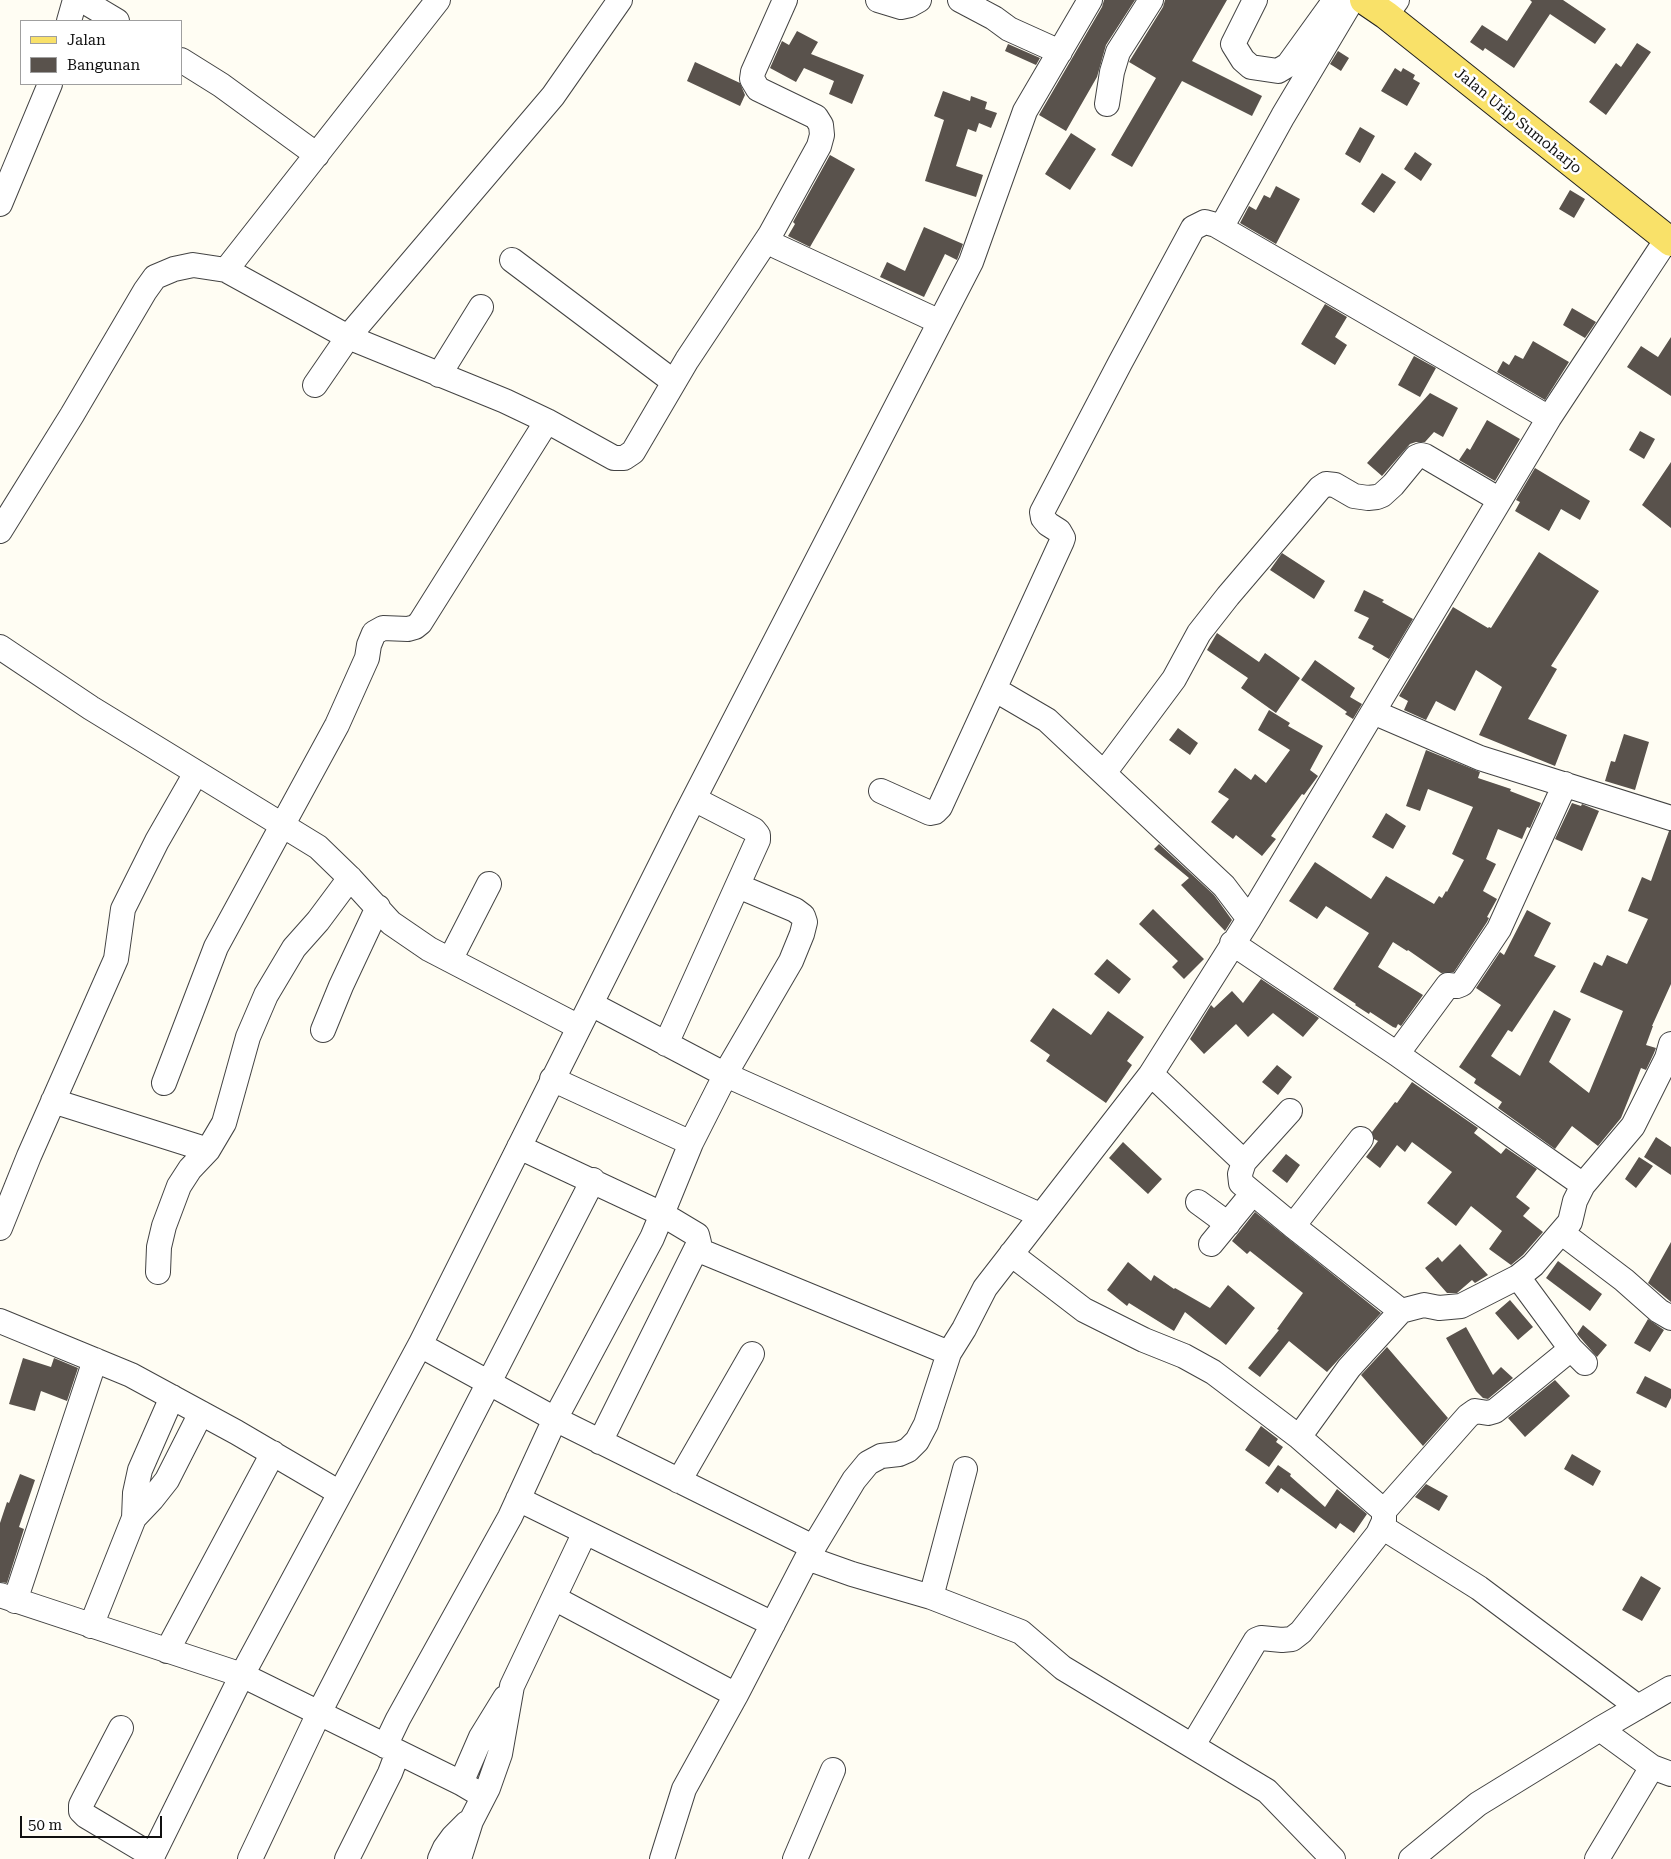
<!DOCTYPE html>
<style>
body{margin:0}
#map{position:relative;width:1671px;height:1859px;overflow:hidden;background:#fffdf3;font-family:"Roboto Serif",serif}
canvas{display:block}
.legend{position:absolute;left:20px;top:20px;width:162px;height:65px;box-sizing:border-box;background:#fff;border:1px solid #9f9f9f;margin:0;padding:6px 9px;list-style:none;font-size:15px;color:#101010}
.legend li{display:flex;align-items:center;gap:10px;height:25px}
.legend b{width:25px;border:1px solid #9f9f9f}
.scale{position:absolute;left:20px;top:1816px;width:142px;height:22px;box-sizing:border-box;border:2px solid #101010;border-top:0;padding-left:6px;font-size:15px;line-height:18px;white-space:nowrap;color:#101010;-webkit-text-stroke:4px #fff;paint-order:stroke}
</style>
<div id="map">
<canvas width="1671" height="1859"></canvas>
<ul class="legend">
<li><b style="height:6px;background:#f9e169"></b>Jalan</li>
<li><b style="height:14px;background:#59524c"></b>Bangunan</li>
</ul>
<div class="scale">50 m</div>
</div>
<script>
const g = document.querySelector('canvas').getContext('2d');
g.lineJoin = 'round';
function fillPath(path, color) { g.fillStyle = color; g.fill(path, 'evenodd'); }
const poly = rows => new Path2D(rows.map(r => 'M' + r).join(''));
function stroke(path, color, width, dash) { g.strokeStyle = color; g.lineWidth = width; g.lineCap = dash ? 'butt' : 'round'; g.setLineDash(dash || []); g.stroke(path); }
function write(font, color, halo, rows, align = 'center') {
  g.font = font + ' "Roboto Serif",serif'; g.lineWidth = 5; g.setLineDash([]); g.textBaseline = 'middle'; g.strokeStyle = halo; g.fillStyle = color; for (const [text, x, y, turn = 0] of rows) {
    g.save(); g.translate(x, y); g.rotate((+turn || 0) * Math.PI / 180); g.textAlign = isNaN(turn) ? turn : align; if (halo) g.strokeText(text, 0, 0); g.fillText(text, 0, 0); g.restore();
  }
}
fillPath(poly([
 [1104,0,1135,0,1106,45,1097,77,1066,131,1039,115,1102,7],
 [1165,0,1227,0,1192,61,1262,96,1252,116,1182,81,1132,167,1111,155,1156,78,1129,62,1163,7],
 [1530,0,1563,0,1606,29,1595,44,1550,14,1514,68,1485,48,1483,51,1470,42,1482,25,1507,41,1532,2],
 [797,31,818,42,811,54,864,75,852,104,829,94,834,81,804,68,796,82,770,68,782,41,789,45],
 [1637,43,1651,52,1606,115,1589,102,1616,63,1621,67],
 [1008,44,1040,58,1036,65,1005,51],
 [1338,51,1349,58,1341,71,1330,64],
 [695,62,740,83,745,95,740,106,687,81],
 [1395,68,1401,72,1403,68,1415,75,1413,79,1420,83,1407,106,1381,91],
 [943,91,970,101,971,96,987,102,985,109,997,113,991,128,979,123,976,132,968,129,956,166,983,175,976,197,925,181,944,120,934,116],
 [1360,127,1375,136,1360,163,1345,154],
 [1071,133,1096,149,1070,190,1045,174],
 [1415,152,1432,164,1421,181,1404,169],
 [830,155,855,169,810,247,788,236,795,224,793,222],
 [1382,173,1396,182,1374,213,1361,204],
 [1276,186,1300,199,1276,244,1240,223,1249,206,1256,210,1264,195,1270,198],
 [1570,190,1585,199,1574,218,1559,209],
 [924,227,963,244,957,260,945,254,924,297,880,277,887,262,905,271],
 [1325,304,1347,317,1335,337,1347,345,1335,365,1301,344],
 [1572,308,1596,322,1585,338,1563,325],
 [1671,337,1671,396,1627,367,1641,346,1658,357],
 [1533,341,1569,362,1545,400,1497,372,1503,361,1509,365,1515,355,1523,359],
 [1414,356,1436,368,1420,397,1398,385],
 [1430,393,1458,408,1443,437,1434,432,1425,442,1416,442,1410,444,1382,476,1367,463],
 [1487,420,1520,439,1495,481,1459,460,1467,448,1470,450],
 [1640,431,1655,439,1644,459,1629,450],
 [1671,462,1671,528,1642,505],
 [1535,468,1590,501,1580,520,1561,509,1549,531,1515,511,1520,502,1516,500],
 [1539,552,1599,591,1551,666,1557,669,1528,719,1567,735,1555,766,1479,735,1502,687,1476,670,1455,711,1436,701,1426,720,1404,710,1408,701,1399,696,1453,607,1488,628,1489,627,1491,628],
 [1282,553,1325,581,1314,599,1270,570],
 [1364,590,1384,600,1382,602,1413,619,1389,659,1372,649,1374,646,1358,638,1369,618,1354,611],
 [1217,633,1259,662,1265,653,1300,678,1276,713,1241,688,1248,678,1207,650],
 [1315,660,1355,688,1350,697,1362,704,1353,719,1345,714,1347,712,1301,680],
 [1269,710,1290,723,1288,726,1323,746,1310,770,1318,776,1304,795,1302,794,1271,836,1276,839,1262,856,1236,835,1233,839,1211,822,1229,799,1218,792,1235,768,1251,780,1255,774,1266,783,1290,750,1258,730],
 [1178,728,1198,743,1190,755,1169,740],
 [1624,734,1649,742,1635,790,1605,781,1611,761,1615,762],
 [1426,750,1480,772,1478,778,1511,789,1510,791,1541,803,1530,828,1527,827,1522,839,1498,829,1486,859,1496,864,1483,891,1497,899,1487,917,1489,918,1487,922,1454,972,1441,973,1408,950,1407,951,1393,942,1378,967,1423,995,1401,1026,1398,1024,1396,1028,1393,1027,1370,1012,1369,1014,1355,1005,1356,1004,1333,989,1369,933,1326,906,1317,919,1289,901,1315,862,1371,899,1386,876,1434,904,1439,896,1442,898,1446,891,1447,892,1464,860,1452,854,1473,807,1428,789,1420,811,1406,806],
 [1572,803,1581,806,1582,804,1599,811,1582,851,1555,839],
 [1386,813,1406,826,1393,849,1372,837],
 [1669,831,1671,831,1671,984,1652,1026,1653,1026,1646,1045,1656,1048,1654,1053,1646,1070,1641,1068,1621,1118,1598,1146,1572,1126,1555,1149,1498,1108,1502,1102,1474,1083,1476,1079,1459,1067,1501,1005,1476,988,1500,952,1504,955,1527,910,1551,923,1534,956,1556,966,1512,1032,1508,1030,1491,1056,1520,1076,1554,1010,1571,1019,1549,1062,1589,1093,1623,1011,1580,992,1594,962,1602,966,1607,955,1627,964,1648,919,1628,911,1642,877,1651,881],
 [1159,844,1214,895,1232,920,1225,931,1181,885,1189,878,1154,849],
 [1153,909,1204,959,1184,979,1172,967,1178,961,1139,924],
 [1107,959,1131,979,1119,994,1094,974],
 [1261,979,1319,1018,1303,1037,1273,1013,1248,1037,1236,1024,1204,1054,1190,1039,1211,1005,1214,1008,1232,991,1243,1003],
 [1053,1008,1091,1035,1108,1011,1144,1037,1127,1061,1132,1065,1106,1103,1046,1061,1050,1055,1030,1041],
 [1277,1065,1292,1077,1278,1095,1262,1082],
 [1412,1082,1478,1128,1474,1133,1501,1154,1506,1148,1537,1169,1516,1197,1530,1208,1523,1216,1543,1232,1523,1255,1511,1265,1489,1249,1502,1231,1471,1206,1456,1226,1427,1203,1452,1172,1412,1142,1405,1152,1397,1145,1380,1168,1366,1157,1378,1141,1374,1139,1372,1132,1395,1102,1397,1103],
 [1656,1137,1671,1147,1671,1175,1644,1157],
 [1123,1142,1162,1179,1148,1194,1109,1158],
 [1286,1154,1300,1165,1287,1183,1272,1171],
 [1639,1157,1653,1166,1636,1188,1625,1179],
 [1255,1212,1381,1313,1327,1372,1289,1341,1260,1377,1248,1368,1279,1330,1277,1329,1303,1293,1250,1251,1247,1254,1232,1241],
 [1671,1242,1671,1302,1648,1283],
 [1460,1244,1488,1275,1475,1283,1472,1280,1457,1293,1447,1293,1425,1268,1438,1257,1442,1262],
 [1558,1261,1602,1294,1590,1311,1546,1278],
 [1128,1262,1151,1281,1154,1275,1174,1289,1175,1288,1210,1308,1228,1285,1255,1308,1226,1345,1185,1312,1174,1331,1129,1303,1127,1306,1107,1290],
 [1510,1300,1533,1327,1518,1340,1495,1313],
 [1648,1319,1664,1330,1650,1352,1634,1343],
 [1583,1325,1607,1345,1597,1357,1577,1334],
 [1466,1327,1493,1375,1501,1367,1513,1378,1488,1399,1483,1398,1476,1391,1446,1338],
 [1387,1347,1448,1418,1423,1446,1361,1375],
 [23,1358,51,1367,54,1358,78,1368,67,1401,41,1391,35,1411,9,1404],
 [1645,1376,1671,1389,1671,1398,1666,1408,1636,1393],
 [1555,1380,1570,1396,1525,1437,1508,1418],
 [1261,1426,1278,1439,1276,1442,1283,1447,1269,1467,1245,1450],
 [1572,1454,1601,1471,1593,1486,1564,1469],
 [1278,1465,1291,1474,1290,1476,1325,1507,1337,1489,1367,1514,1354,1533,1340,1523,1336,1529,1281,1488,1278,1493,1265,1483],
 [20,1474,35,1480,19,1527,24,1529,7,1583,0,1582,0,1523,7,1502,9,1503],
 [1426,1484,1448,1496,1439,1511,1415,1497],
 [1641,1576,1661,1588,1642,1621,1622,1610]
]), '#59524c');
const minor = poly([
 [82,0,117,21],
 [785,0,753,72,752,79,758,89,816,117,821,125,822,135,819,146,770,235,771,241,776,246,940,322],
 [878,0,901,7,910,5,919,0],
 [960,0,994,18,1009,29,1060,52],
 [1255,0,1233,44,1243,60,1251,67,1278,71,1288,65,1335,0],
 [1386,15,1397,0],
 [69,21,75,0],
 [181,60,221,85,317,155],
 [1107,104,1112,72,1118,52,1151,0],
 [0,204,50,84],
 [1221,228,1283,116,1352,0],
 [512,260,674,382],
 [226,270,438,0],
 [439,375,481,307],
 [315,385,348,337,553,96,620,0],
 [0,531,72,415,145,291,155,277,174,269,193,265,226,270,348,337,505,401,547,421,614,458,624,458,633,452,687,360,770,235],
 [0,647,91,708,318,847,350,878,391,923,429,949,579,1027],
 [994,689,1047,720,1224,886,1249,919],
 [1373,712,1480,758,1671,818],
 [1104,773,1174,679,1199,633,1228,596,1320,488,1326,484,1335,485,1354,496,1368,498,1377,497,1382,495,1393,485,1416,457,1421,455,1425,456,1500,500],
 [881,791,930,813,935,812,940,807,1062,541,1063,538,1059,531,1048,524,1043,518,1042,512,1120,363,1193,228,1205,222,1216,225,1549,418],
 [1232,943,1397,1054,1583,1185],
 [450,960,489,884],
 [591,1004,726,1075,1040,1215],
 [323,1030,341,986,378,907],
 [666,1044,758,840,758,835,754,830,694,799],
 [1397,1054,1448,985,1457,986,1462,984,1499,929,1565,784],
 [1151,1074,1244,1162,1290,1111],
 [552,1079,691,1143],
 [164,1083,216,947,337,725,367,658,369,645,374,633,383,628,408,629,415,627,420,623,547,421],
 [53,1101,208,1150],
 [1244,1162,1240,1174,1241,1183,1293,1226,1401,1311],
 [1198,1202,1228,1224],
 [1293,1226,1361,1139],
 [0,1228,29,1156,116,959,123,909,157,841,196,773],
 [1562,1233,1624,1280,1659,1311,1671,1318],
 [1211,1244,1252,1194],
 [696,1249,949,1353],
 [1011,1254,1084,1310,1144,1340,1184,1356,1213,1372,1299,1437,1349,1368,1401,1311,1424,1305,1439,1308,1461,1306,1518,1277,1533,1265,1570,1222,1575,1201,1583,1185,1633,1126,1667,1058,1671,1044],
 [158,1272,159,1247,164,1226,179,1186,190,1169,208,1150,224,1123,248,1037,266,995,294,948,318,921,350,878],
 [1518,1277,1571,1349,1585,1363],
 [0,1321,131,1375,236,1432,340,1493],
 [420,1345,555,1419,813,1547],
 [600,1442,699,1243,697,1235,662,1214,691,1143,731,1064,791,961,802,934,805,922,803,916,795,910,738,886],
 [679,1481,752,1354],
 [518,1499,773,1624],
 [1384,1511,1468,1416,1475,1411,1488,1413,1495,1411,1571,1349],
 [134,1518,135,1493,140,1470,172,1397],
 [1382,1527,1479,1588,1638,1707],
 [807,1558,852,1574,931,1597,1021,1632,1063,1668,1267,1791,1333,1859],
 [0,1595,242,1675,461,1783,483,1796],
 [931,1597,965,1469],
 [554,1598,736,1695],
 [15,1601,95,1360],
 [91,1626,134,1518,152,1499,167,1480,201,1413],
 [167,1651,273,1453],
 [121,1728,84,1799,81,1805,81,1811,86,1816,153,1856],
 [1600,1729,1652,1767],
 [1193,1745,1256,1640,1261,1638,1282,1640,1292,1639,1301,1632,1378,1534,1384,1521,1384,1511,1299,1437],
 [385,1746,398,1719,510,1517,555,1419,652,1238,662,1214,519,1147],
 [461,1783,481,1737,505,1698],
 [151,1859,242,1675,420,1345,684,818,940,322,971,262,1025,111,1090,0],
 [250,1859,319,1713,593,1180],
 [347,1859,390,1773,398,1752],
 [440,1859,445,1848,453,1837,467,1823],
 [459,1859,471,1821,488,1788,500,1754,512,1686,585,1532],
 [662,1859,684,1789,736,1695,807,1558,854,1480,868,1463,881,1456,899,1454,908,1450,917,1441,926,1424,949,1353,964,1329,985,1288,1151,1074,1249,919,1549,418,1667,239],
 [795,1859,833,1770],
 [1411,1859,1478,1804,1600,1729,1671,1688],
 [1597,1859,1652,1767,1671,1774]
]);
const major = poly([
 [1364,0,1386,15,1671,242]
]);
stroke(minor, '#434343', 26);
stroke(major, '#212121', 30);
stroke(minor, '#fff', 24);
stroke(major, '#f9e169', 28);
write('15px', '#101010', '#fff', [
 ["Jalan Urip Sumoharjo",1518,121,39]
]);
</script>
